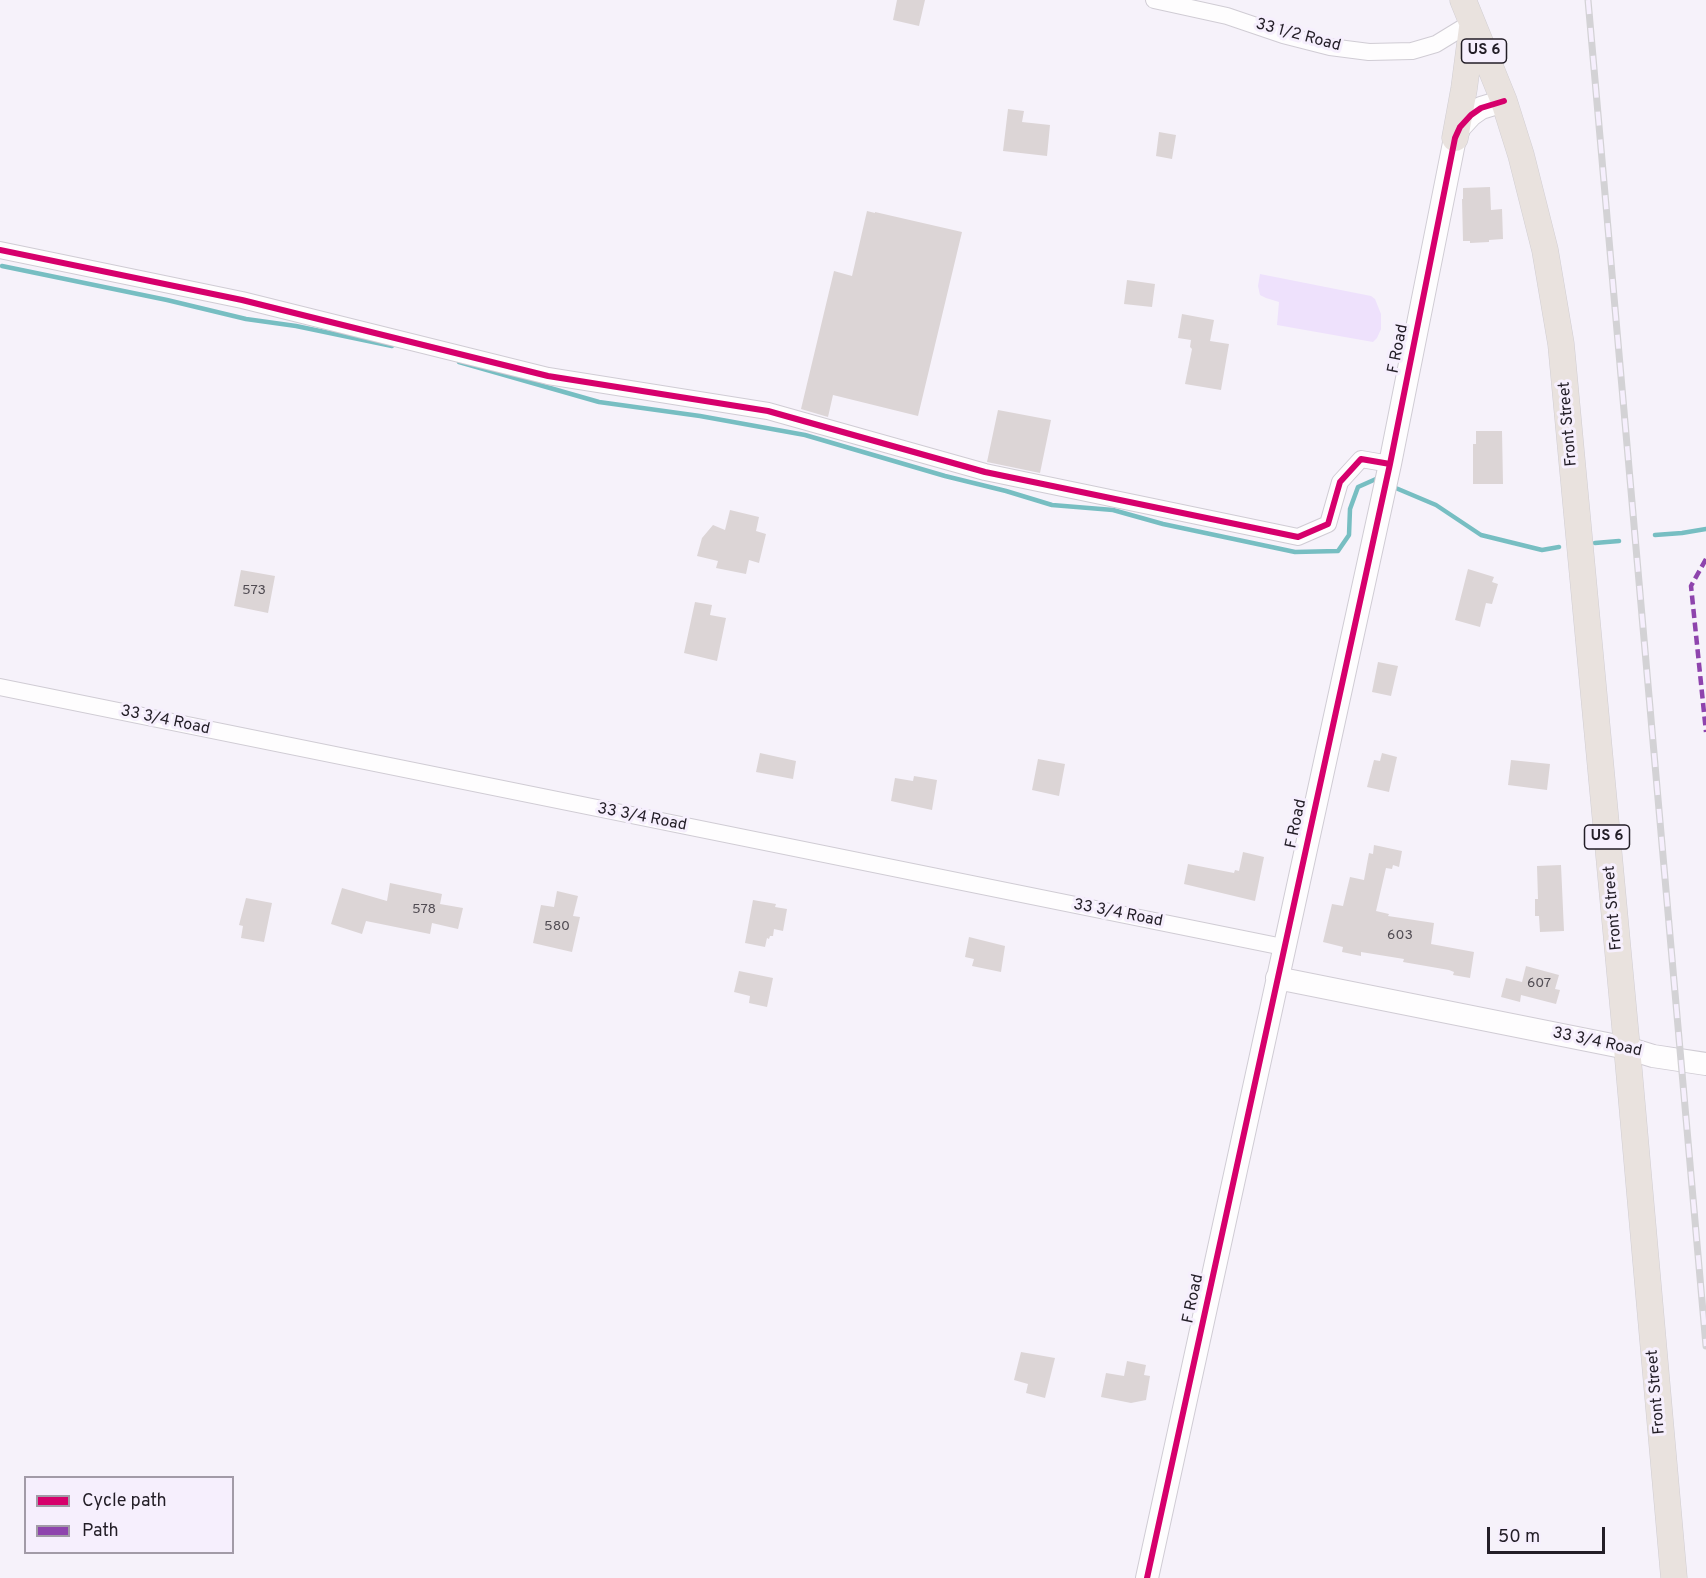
<!DOCTYPE html>
<style>
body{margin:0}
#map{position:relative;width:1706px;height:1578px;overflow:hidden;background:#f6f2fa;font-family:Overpass,sans-serif}
canvas{display:block}
.legend{position:absolute;left:24px;top:1476px;width:210px;height:78px;box-sizing:border-box;background:#f6effd;border:2px solid #a29ba7;margin:0;padding:8px 10px;list-style:none;font-size:18px;color:#231e27}
.legend li{display:flex;align-items:center;gap:12px;height:30px}
.legend b{width:30px;border:2px solid #a29ba7}
.scale{position:absolute;left:1487px;top:1527px;width:118px;height:27px;box-sizing:border-box;border:3px solid #231e27;border-top:0;padding-left:8px;font-size:18px;line-height:21px;white-space:nowrap;color:#231e27;-webkit-text-stroke:4px #f6effd;paint-order:stroke}
</style>
<div id="map">
<canvas width="1706" height="1578"></canvas>
<ul class="legend">
<li><b style="height:8px;background:#d6006c"></b>Cycle path</li>
<li><b style="height:8px;background:#8e44ad"></b>Path</li>
</ul>
<div class="scale">50 m</div>
</div>
<script>
const g = document.querySelector('canvas').getContext('2d');
g.lineJoin = 'round';
function fillPath(path, color) { g.fillStyle = color; g.fill(path, 'evenodd'); }
const poly = rows => new Path2D(rows.map(r => 'M' + r).join(''));
function stroke(path, color, width, dash) { g.strokeStyle = color; g.lineWidth = width; g.lineCap = dash ? 'butt' : 'round'; g.setLineDash(dash || []); g.stroke(path); }
function write(font, color, halo, rows, align = 'center') {
  g.font = font + ' Overpass,sans-serif'; g.lineWidth = 6; g.setLineDash([]); g.textBaseline = 'middle'; g.strokeStyle = halo; g.fillStyle = color; for (const [text, x, y, turn = 0] of rows) {
    g.save(); g.translate(x, y); g.rotate((+turn || 0) * Math.PI / 180); g.textAlign = isNaN(turn) ? turn : align; if (halo) g.strokeText(text, 0, 0); g.fillText(text, 0, 0); g.restore();
  }
}
fillPath(poly([
 [1260,274,1371,296,1375,299,1381,314,1381,329,1377,338,1373,342,1277,325,1279,302,1266,298,1260,295,1258,286]
]), '#eee1fc');
stroke(poly([
 [2,266,167,300,246,319,296,326,392,346],
 [459,362,599,402,700,416,805,435,945,476,1006,491,1052,505,1113,510,1163,524,1295,552,1338,551,1349,535,1350,509,1358,487,1376,479,1381,481],
 [1391,486,1436,505,1481,535,1542,550,1559,547],
 [1655,535,1682,533,1706,529],
 [1595,543,1619,541]
]), '#77bec2', 4.5);
fillPath(poly([
 [897,0,925,0,919,26,893,20],
 [1008,109,1024,111,1022,122,1050,125,1047,156,1003,151],
 [1159,132,1176,135,1172,159,1156,156],
 [1490,187,1491,210,1502,209,1503,239,1489,240,1489,242,1470,243,1470,241,1463,241,1462,199,1463,199,1463,188],
 [867,211,875,213,875,212,962,232,918,416,833,395,828,417,801,409,834,271,852,276],
 [1127,280,1155,284,1152,307,1124,304],
 [1182,314,1214,320,1210,341,1229,344,1221,390,1185,384,1192,349,1190,347,1191,340,1178,338],
 [998,410,1051,420,1040,473,987,462],
 [1476,431,1502,431,1503,484,1473,484,1473,444,1476,444],
 [730,510,759,517,756,531,766,534,759,563,749,560,746,574,716,568,718,561,697,556,702,538,713,525,725,530],
 [1468,569,1494,577,1492,582,1498,584,1492,604,1486,603,1480,627,1455,620],
 [241,570,275,576,268,613,234,606],
 [695,602,712,605,710,615,726,618,717,661,684,653],
 [1378,662,1398,666,1391,696,1372,692],
 [760,753,796,761,793,779,756,772],
 [1382,753,1397,757,1389,792,1367,787,1374,760,1380,761],
 [1038,759,1065,764,1059,796,1032,790],
 [1511,760,1550,764,1547,790,1508,785],
 [914,776,937,780,932,810,891,801,895,778,913,781],
 [1374,845,1402,851,1399,867,1393,865,1392,869,1386,868,1376,911,1389,914,1388,916,1434,923,1431,944,1474,952,1470,978,1453,975,1454,972,1449,970,1403,962,1404,959,1361,952,1361,956,1342,952,1343,947,1323,942,1332,904,1343,906,1350,877,1364,880,1369,853,1373,854],
 [1243,852,1264,857,1255,901,1184,884,1188,864,1234,873,1235,870,1239,871],
 [1561,865,1564,931,1540,932,1539,916,1535,916,1535,899,1538,899,1537,866],
 [390,883,442,894,440,904,463,908,458,929,432,923,430,934,366,921,362,934,331,924,342,888,387,901],
 [557,891,578,896,573,916,580,917,572,952,533,943,541,905,554,907],
 [246,898,272,903,264,942,241,938,243,926,239,925],
 [753,900,776,904,775,907,787,909,783,931,774,929,773,936,770,936,769,939,767,938,765,947,745,943],
 [969,937,1005,946,1001,972,972,966,974,959,965,957],
 [1526,966,1559,975,1555,989,1560,990,1556,1004,1521,995,1520,1002,1501,997,1506,978,1522,982],
 [739,971,773,978,767,1007,749,1003,750,996,734,992],
 [1021,1352,1055,1358,1045,1398,1026,1393,1028,1384,1014,1380],
 [1127,1361,1146,1365,1144,1375,1150,1376,1146,1400,1131,1403,1101,1397,1106,1373,1124,1376]
]), '#dcd5d6');
const street = poly([
 [1154,0,1227,16,1283,35,1330,47,1369,52,1412,51,1436,44,1472,22],
 [0,250,242,300,548,376,768,411,985,472,1298,537,1328,524,1340,482,1361,459,1390,464],
 [0,687,1283,947]
]);
const secondary = poly([
 [1277,978,1627,1048,1653,1056,1706,1064],
 [1147,1578,1390,464,1455,138,1460,127,1471,115,1481,108,1504,101]
]);
const primary = poly([
 [1463,0,1504,101,1521,155,1545,250,1561,344,1627,1048,1674,1578],
 [1455,138,1464,89,1472,28]
]);
stroke(street, '#d0ccd4', 18);
stroke(secondary, '#d0ccd4', 24);
stroke(primary, '#d0cdd2', 27);
stroke(street, '#fefdfe', 16);
stroke(secondary, '#fefdfe', 22);
stroke(primary, '#e9e2de', 26);
const rail = poly([
 [1588,0,1706,1346]
]);
stroke(rail, '#d3d2d5', 7);
stroke(rail, '#f6effd', 4.5, [14]);
stroke(poly([
 [1706,559,1691,586,1706,732]
]), '#8e44ad', 4.5, [9, 4.5]);
stroke(poly([
 [0,250,242,300,548,376,768,411,985,472,1298,537,1328,524,1340,482,1361,459,1390,464],
 [1147,1578,1390,464,1455,138,1460,127,1471,115,1481,108,1504,101]
]), '#d6006c', 6);
write('14px', '#514c53', null, [
 ["573",254,591],
 ["578",424,910],
 ["580",557,927],
 ["603",1400,936],
 ["607",1539,984]
]);
for (const [x, y, w] of [
 [1484,51,45],
 [1607,837,45]
]) { const box = new Path2D(); box.roundRect(x - w / 2, y - 12, w, 24, 4.5); g.fillStyle = '#f6effd'; g.fill(box); stroke(box, '#231e27', 1.5); }
write('bold 15px', '#231e27', null, [
 ["US 6",1484,51],
 ["US 6",1607,837]
]);
write('16px', '#231e27', '#f6effd', [
 ["33 1/2 Road",1298,36,15],
 ["F Road",1399,349,-79],
 ["Front Street",1569,424,-95],
 ["33 3/4 Road",165,721,12],
 ["33 3/4 Road",642,818,11],
 ["F Road",1297,824,-78],
 ["Front Street",1614,908,-95],
 ["33 3/4 Road",1118,914,11],
 ["33 3/4 Road",1597,1043,12],
 ["F Road",1194,1299,-78],
 ["Front Street",1657,1392,-95]
]);
</script>
